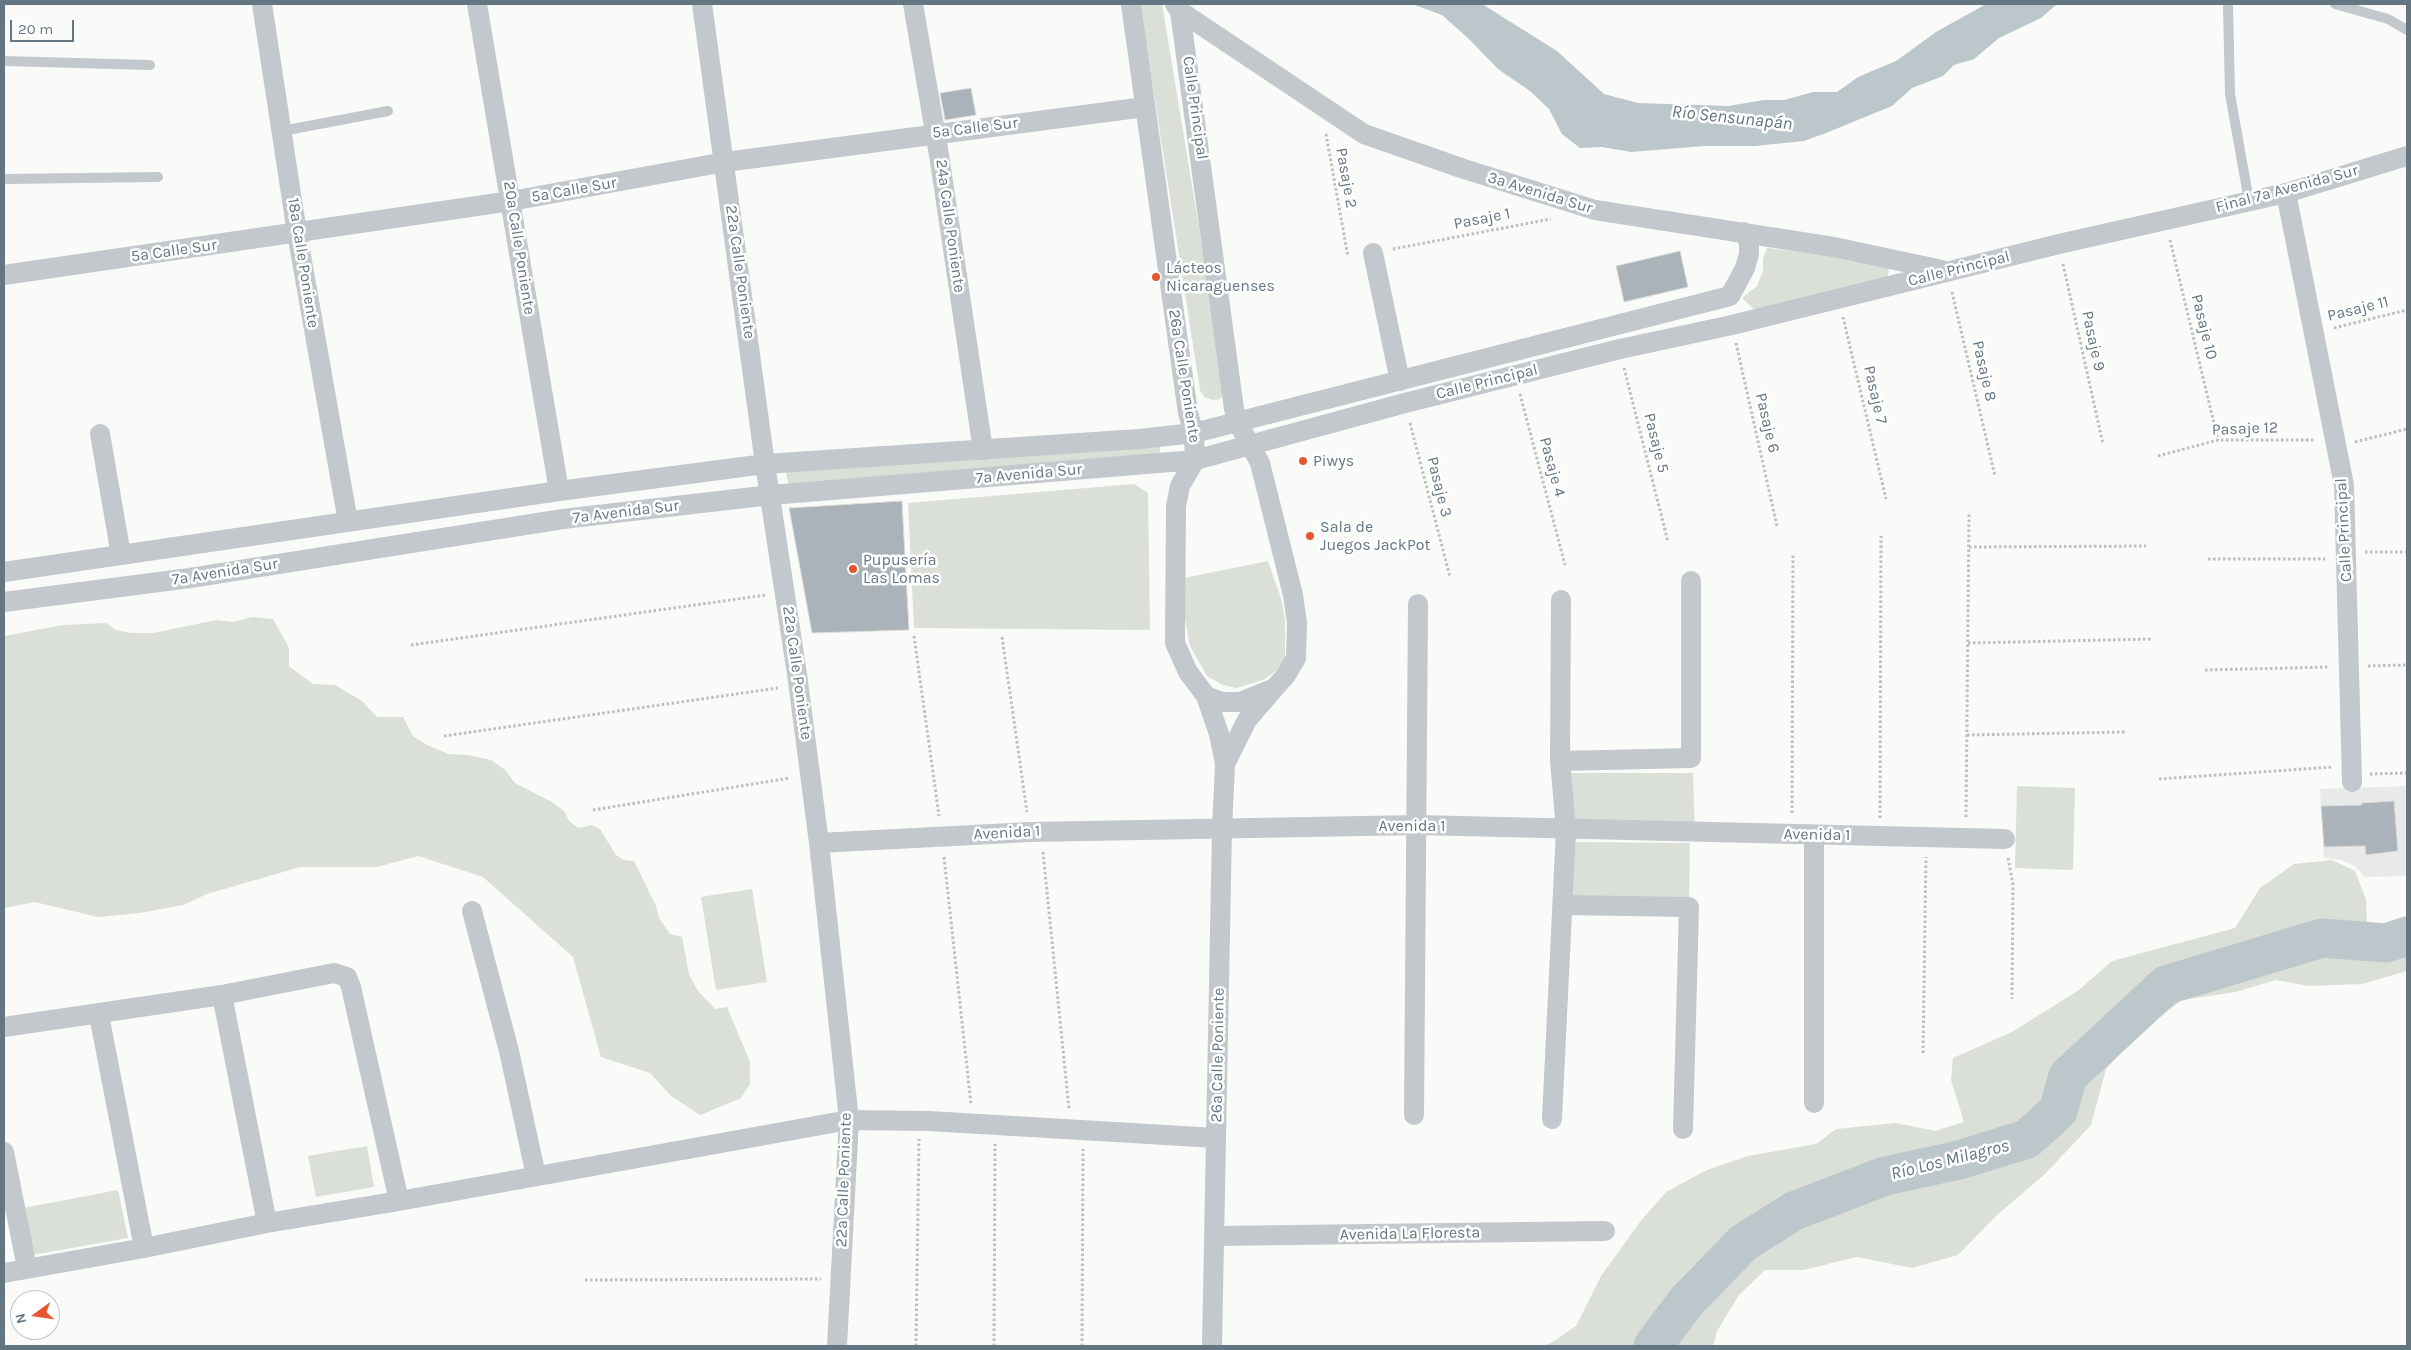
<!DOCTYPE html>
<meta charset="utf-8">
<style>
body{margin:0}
#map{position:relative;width:2411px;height:1350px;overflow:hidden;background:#fafaf8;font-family:Karla,sans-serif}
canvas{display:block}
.frame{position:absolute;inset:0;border:5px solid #657683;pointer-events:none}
.north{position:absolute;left:10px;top:1290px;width:50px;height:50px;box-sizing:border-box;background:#fff;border:1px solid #c1c8cd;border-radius:50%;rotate:256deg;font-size:14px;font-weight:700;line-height:20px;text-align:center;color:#657683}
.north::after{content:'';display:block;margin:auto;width:18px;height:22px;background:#e4572e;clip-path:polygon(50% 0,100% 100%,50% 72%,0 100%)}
.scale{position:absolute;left:10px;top:20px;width:64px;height:22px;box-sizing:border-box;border:2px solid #657683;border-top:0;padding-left:6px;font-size:15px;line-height:18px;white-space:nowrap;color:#657683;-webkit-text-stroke:4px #fff;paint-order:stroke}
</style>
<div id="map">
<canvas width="2411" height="1350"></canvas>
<div class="frame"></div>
<div class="north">N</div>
<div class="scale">20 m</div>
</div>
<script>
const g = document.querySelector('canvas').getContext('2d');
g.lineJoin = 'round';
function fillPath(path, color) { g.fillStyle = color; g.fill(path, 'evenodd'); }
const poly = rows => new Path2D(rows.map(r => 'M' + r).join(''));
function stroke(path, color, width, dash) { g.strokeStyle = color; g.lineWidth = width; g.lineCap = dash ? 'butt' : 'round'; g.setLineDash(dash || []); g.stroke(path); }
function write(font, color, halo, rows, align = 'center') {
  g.font = font + ' Karla,sans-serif'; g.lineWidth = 5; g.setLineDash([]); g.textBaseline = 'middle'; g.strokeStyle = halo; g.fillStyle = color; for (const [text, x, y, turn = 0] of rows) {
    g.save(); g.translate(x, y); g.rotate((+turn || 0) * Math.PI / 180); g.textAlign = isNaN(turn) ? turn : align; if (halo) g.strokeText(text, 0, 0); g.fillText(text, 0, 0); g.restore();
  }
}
fillPath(poly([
 [2407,786,2407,876,2365,877,2355,866,2341,860,2324,858,2320,789]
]), '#e8e9e9');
fillPath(poly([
 [1140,4,1162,4,1225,385,1225,393,1220,399,1213,400,1204,397,1200,390],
 [1767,248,1884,262,1889,271,1887,278,1758,313,1742,298,1757,286,1763,271,1763,259],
 [1160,446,1160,455,789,486,786,474,787,471],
 [1134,484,1148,493,1150,630,914,628,908,503],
 [1268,561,1281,598,1285,619,1285,659,1277,670,1263,680,1236,688,1223,685,1207,676,1190,646,1184,613,1184,578],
 [252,617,273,619,289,648,289,666,313,684,335,685,362,701,377,717,403,717,413,736,427,745,448,754,468,755,491,760,505,770,515,783,552,802,565,812,569,821,578,828,592,825,600,829,616,855,624,860,634,861,656,906,659,918,670,934,682,937,689,974,698,991,715,1009,727,1007,750,1062,750,1084,741,1098,700,1115,671,1096,650,1073,601,1057,573,957,483,877,418,856,377,867,300,867,207,894,183,905,140,913,98,917,35,902,4,908,4,636,63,625,106,623,116,630,131,633,153,633,216,620,234,622],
 [1561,773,1693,773,1695,832,1566,829],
 [2017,786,2075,788,2073,870,2015,868],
 [1566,842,1690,843,1689,907,1563,905],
 [2332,860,2355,871,2366,899,2367,923,2386,931,2407,924,2407,971,2362,984,2308,986,2276,980,2236,992,2182,1000,2138,1034,2106,1069,2091,1125,2044,1175,1998,1214,1958,1255,1912,1268,1857,1257,1803,1270,1765,1270,1739,1295,1717,1331,1713,1346,1542,1346,1551,1343,1576,1326,1601,1276,1640,1222,1666,1192,1707,1170,1748,1156,1816,1144,1836,1129,1896,1123,1935,1131,1964,1122,1951,1080,1953,1058,2012,1032,2079,990,2112,961,2235,928,2260,888,2294,864],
 [752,889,767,982,716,990,701,897],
 [367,1146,374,1187,316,1197,308,1156],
 [118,1190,128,1238,32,1255,23,1208]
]), '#dadfd7');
fillPath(poly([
 [1412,4,1482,4,1557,51,1604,94,1638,103,1728,106,1764,100,1784,100,1813,92,1837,92,1858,77,1896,61,1936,32,1986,4,2057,4,2041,18,1999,38,1974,59,1954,65,1943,76,1912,88,1892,106,1826,133,1804,141,1755,146,1704,146,1631,152,1602,147,1580,148,1562,134,1549,109,1530,91,1498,69,1469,39,1442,15]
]), '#bbc7cb');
stroke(poly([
 [1653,1346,1686,1302,1743,1243,1794,1211,1885,1176,1959,1160,2027,1139,2058,1111,2068,1076,2166,985,2322,938,2386,943,2407,936]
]), '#bbc7cb', 39);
const building = poly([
 [971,88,976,115,945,120,940,93,971,88],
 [1680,251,1688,287,1624,302,1616,266,1680,251],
 [902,501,909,630,812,633,789,508,902,501],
 [2394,801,2398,851,2366,855,2365,846,2324,847,2321,806,2362,805,2361,803,2394,801]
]);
fillPath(building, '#aab3b9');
stroke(building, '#dcdcda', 1);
stroke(poly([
 [1326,134,1348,257],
 [2170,240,2218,440],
 [1393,249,1551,219],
 [2063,264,2103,444],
 [1952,292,1995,476],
 [1843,317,1886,499],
 [2334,328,2407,310],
 [1736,343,1777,526],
 [1624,368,1668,542],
 [1520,394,1565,565],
 [1410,423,1450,577],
 [2355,442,2407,429],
 [2158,456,2218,440,2314,440],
 [1969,547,2146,546],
 [2365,552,2407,552],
 [2208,559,2325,559],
 [914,636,939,816],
 [1002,637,1027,812],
 [1968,643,2152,639],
 [411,645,766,595],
 [2368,666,2407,665],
 [2205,670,2330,667],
 [1967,735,2125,732],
 [444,736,778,688],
 [2370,774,2407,773],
 [2159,779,2333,767],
 [593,810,790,778],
 [1792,813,1793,553],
 [1966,817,1969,514],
 [1880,818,1881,536],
 [1043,852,1069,1109],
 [944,857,971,1104],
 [2008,858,2013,885,2012,999],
 [1923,1053,1926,857],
 [585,1280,821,1279],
 [916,1346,919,1139],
 [994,1346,995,1144],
 [1082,1346,1083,1149]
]), '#bbbfc2', 3, [2.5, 2.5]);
stroke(poly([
 [2228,4,2230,94,2249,201],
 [2335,4,2388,19,2407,30],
 [4,61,150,65],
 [282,131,388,111],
 [4,179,158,177]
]), '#c3c8cc', 10);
stroke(poly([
 [262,4,297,233,348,522],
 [477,4,559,491],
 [702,4,765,464,797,674,819,843,849,1120,837,1346],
 [913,4,939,155,983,450],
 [1131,4,1188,413,1194,433,1195,460,1180,486,1176,506,1175,643,1188,672,1206,696,1219,734,1225,764,1222,829,1212,1346],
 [1175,4,1180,11,1364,134,1464,169,1595,210,1834,247,1942,270],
 [1179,4,1234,409,1237,421,1260,463,1293,595,1297,623,1296,658,1286,675,1247,720,1225,764],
 [2286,193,2344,485,2352,782],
 [1373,253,1400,381],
 [4,275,511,201,725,162,1145,107],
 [1730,296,1745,268,1749,254,1749,243,1744,232],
 [100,434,121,555],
 [4,572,559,491,765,464,1139,439,1194,433,1730,296],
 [4,602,190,578,563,519,771,495,1195,460,1405,403,1620,349,1732,325,2059,244,2286,193,2407,156],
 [1206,696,1222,702,1240,702,1270,690],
 [1560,761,1691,758,1691,581],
 [1814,835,1814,1103],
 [819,843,1030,832,1418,825,2005,839],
 [1563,905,1689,907,1683,1129],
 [472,911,509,1051,536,1176],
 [222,995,267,1223],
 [99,1015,144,1248],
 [4,1027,222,995,334,973,347,977,351,987,399,1201],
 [1414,1115,1418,604],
 [1552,1119,1566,829,1560,761,1561,600],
 [4,1152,27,1268],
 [1215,1236,1605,1231],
 [4,1273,144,1248,267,1223,399,1201,849,1120,929,1121,1216,1138]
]), '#c3c8cc', 20);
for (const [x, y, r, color] of [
 [1156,277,5,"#e4572e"],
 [1303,461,5,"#e4572e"],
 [1310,536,5,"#e4572e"],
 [853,569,5,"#e4572e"]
]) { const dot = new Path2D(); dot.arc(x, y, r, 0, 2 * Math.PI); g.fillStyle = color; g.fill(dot); stroke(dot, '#fff', 2); }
write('16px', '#657683', '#fff', [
 ["Calle Principal",1195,108,82],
 ["5a Calle Sur",975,128,-7],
 ["Pasaje 2",1346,178,80],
 ["Final 7a Avenida Sur",2287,189,-15],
 ["5a Calle Sur",574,190,-10],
 ["3a Avenida Sur",1540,193,17],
 ["Pasaje 1",1482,219,-11],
 ["24a Calle Poniente",950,226,82],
 ["20a Calle Poniente",519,248,81],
 ["5a Calle Sur",174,251,-8],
 ["18a Calle Poniente",303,263,81],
 ["Calle Principal",1959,269,-14],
 ["22a Calle Poniente",740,272,82],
 ["Pasaje 11",2358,309,-14],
 ["Pasaje 10",2204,327,76],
 ["Pasaje 9",2093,341,78],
 ["Pasaje 8",1984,371,77],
 ["26a Calle Poniente",1184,376,81],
 ["Calle Principal",1487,382,-14],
 ["Pasaje 7",1875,395,77],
 ["Pasaje 6",1767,423,77],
 ["Pasaje 12",2245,429,-2],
 ["Pasaje 5",1656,443,76],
 ["Pasaje 4",1552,467,75],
 ["7a Avenida Sur",1029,474,-5],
 ["Pasaje 3",1439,487,76],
 ["7a Avenida Sur",626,512,-7],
 ["Calle Principal",2344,530,-93],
 ["7a Avenida Sur",225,572,-9],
 ["22a Calle Poniente",797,673,82],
 ["Avenida 1",1412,826],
 ["Avenida 1",1007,833,-3],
 ["Avenida 1",1817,835,1],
 ["26a Calle Poniente",1218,1055,-89],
 ["22a Calle Poniente",844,1180,-88],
 ["Avenida La Floresta",1410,1234,-1]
]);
write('16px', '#657683', '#fff', [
 ["Lácteos",1166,268],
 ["Nicaraguenses",1166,286],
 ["Piwys",1313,461],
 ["Sala de",1320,527],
 ["Juegos JackPot",1320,545],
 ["Pupusería",863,560],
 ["Las Lomas",863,578]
], 'left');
write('italic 18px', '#60757c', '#fff', [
 ["Río Sensunapán",1732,118,6],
 ["Río Los Milagros",1950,1160,-14]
]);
</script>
